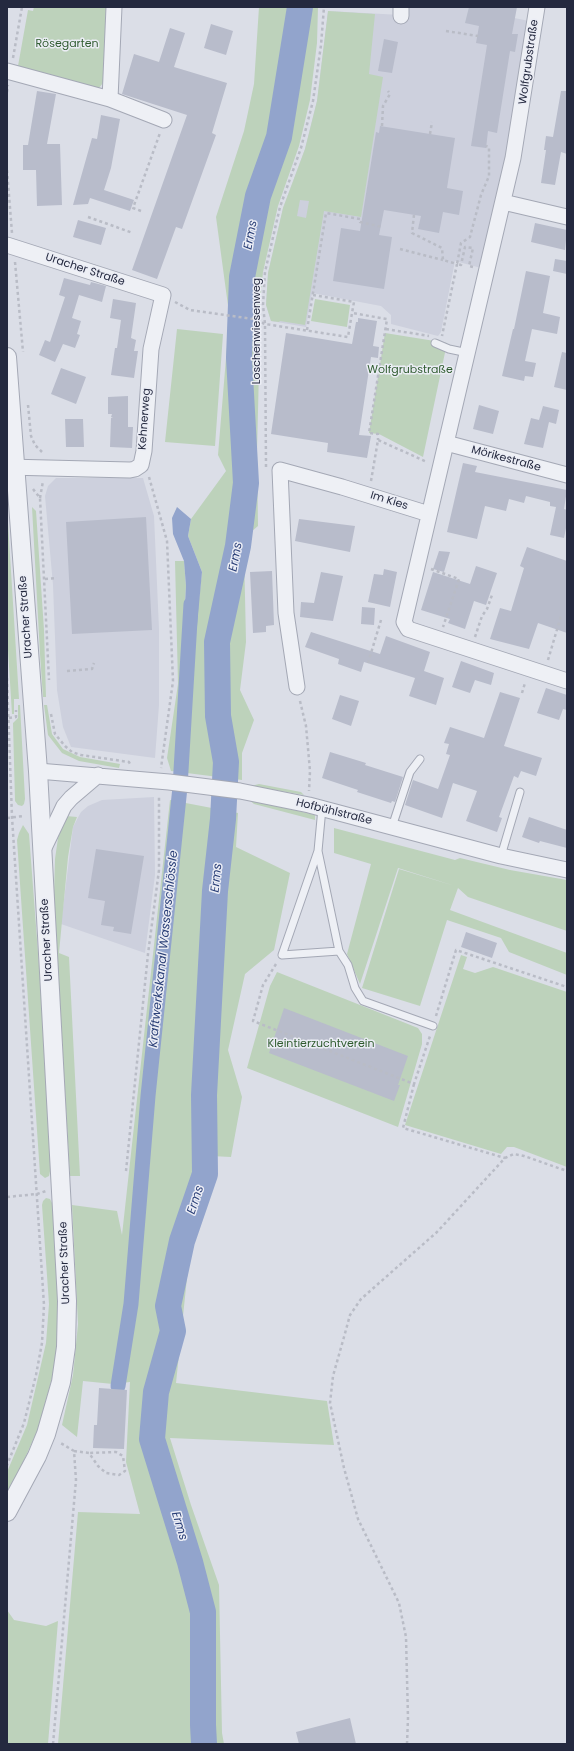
<!DOCTYPE html>
<meta charset="utf-8">
<style>
body{margin:0}
#map{position:relative;width:574px;height:1751px;overflow:hidden;background:#dbdee7;font-family:Poppins,sans-serif}
canvas{display:block}
.frame{position:absolute;inset:0;border:8px solid #24293f;pointer-events:none}
</style>
<div id="map">
<canvas width="574" height="1751"></canvas>
<div class="frame"></div>
</div>
<script>
const g = document.querySelector('canvas').getContext('2d');
g.lineJoin = 'round';
function fillPath(path, color) { g.fillStyle = color; g.fill(path, 'evenodd'); }
const poly = rows => new Path2D(rows.map(r => 'M' + r).join(''));
function stroke(path, color, width, dash) { g.strokeStyle = color; g.lineWidth = width; g.lineCap = dash ? 'butt' : 'round'; g.setLineDash(dash || []); g.stroke(path); }
function write(font, color, halo, rows, align = 'center') {
  g.font = font + ' Poppins,sans-serif'; g.lineWidth = 3; g.setLineDash([]); g.textBaseline = 'middle'; g.strokeStyle = halo; g.fillStyle = color; for (const [text, x, y, turn = 0] of rows) {
    g.save(); g.translate(x, y); g.rotate((+turn || 0) * Math.PI / 180); g.textAlign = isNaN(turn) ? turn : align; if (halo) g.strokeText(text, 0, 0); g.fillText(text, 0, 0); g.restore();
  }
}
fillPath(poly([
 [402,7,492,7,495,14,529,21,508,143,481,268,455,261,441,332,438,336,391,324,391,315,381,306,312,293,306,327,271,321,266,305,268,273,283,208,305,149,317,101,328,11,401,15],
 [56,478,143,478,154,516,159,629,159,705,155,758,71,747,63,727,57,690,53,585,45,496,48,486],
 [154,797,155,875,145,953,61,924,73,827,81,812,88,806,102,800]
]), '#cdd0dd');
fillPath(poly([
 [34,7,106,7,103,83,98,89,35,72,18,66,28,10,33,11],
 [259,7,318,7,317,43,310,100,299,146,278,206,263,272,259,314,254,317,229,313,216,217,244,131,254,84],
 [328,11,375,14,369,74,383,77,361,217,324,211,305,325,280,321,279,322,271,321,266,305,268,273,283,208,305,149,317,101],
 [300,200,309,201,306,218,297,216],
 [315,299,350,305,347,327,311,321],
 [228,318,253,322,260,330,257,451,258,526,251,532,244,551,246,642,240,690,254,720,242,753,242,780,171,771,167,758,178,684,175,561,184,561,186,586,184,622,196,626,202,572,188,536,191,519,226,471,218,455,228,334],
 [177,329,223,334,215,446,165,442],
 [385,333,447,343,423,457,379,434,369,433],
 [7,507,19,699,14,699,14,714,12,714,7,634],
 [32,507,36,511,44,630,46,697,43,697,40,654],
 [18,705,20,705,25,799,24,804,22,806,18,805,15,801,13,723,18,718],
 [44,705,47,705,52,734,63,749,80,757,120,764,119,768,79,761,62,753,48,735],
 [259,784,301,792,304,795,251,786],
 [248,799,315,815,315,820,254,804],
 [170,800,238,813,236,847,290,873,274,950,245,974,228,1050,242,1097,231,1157,211,1156,192,1230,176,1383,327,1401,334,1445,170,1438,191,1505,219,1585,222,1733,224,1744,58,1744,78,1512,140,1514,126,1462,130,1382,113,1384,83,1381,77,1437,62,1425,73,1375,78,1324,72,1205,117,1211,122,1235],
 [66,816,77,817,73,827,68,857,59,953,69,957,80,1176,70,1176,58,972,53,931,55,859,58,838],
 [23,825,29,834,42,1005,51,1167,49,1176,45,1178,40,1174,17,840,19,833],
 [334,828,455,860,460,858,510,870,567,880,567,931,468,897,458,888,450,910,567,953,567,975,509,952,501,938,447,920,420,1006,362,988,399,869,455,886,398,868,360,984,347,954,371,864,334,853],
 [461,955,467,957,463,969,475,973,493,967,567,992,567,1167,514,1147,507,1147,501,1154,405,1125],
 [277,972,418,1028,422,1034,422,1044,398,1127,247,1068,270,986],
 [46,1198,50,1199,52,1203,55,1217,61,1305,58,1346,52,1378,38,1429,17,1476,7,1492,7,1472,27,1425,46,1343,49,1304,42,1205,43,1201],
 [7,1610,14,1620,46,1626,58,1621,48,1744,7,1744]
]), '#bdd2bb');
fillPath(poly([
 [177,507,191,519,188,536,202,572,197,626,184,623,186,586,184,561,173,534,172,518]
]), '#92a4cc');
stroke(poly([
 [118,1386,131,1304,148,1096,180,787,191,604]
]), '#92a4cc', 15);
stroke(poly([
 [204,1744,203,1725,203,1612,190,1562,152,1439,156,1392,173,1331,168,1306,182,1241,205,1174,204,1095,215,891,223,819,226,762,218,716,217,642,238,546,246,483,239,358,242,277,258,196,279,137,300,7]
]), '#92a4cc', 26);
fillPath(poly([
 [469,7,517,7,512,34,518,34,515,52,510,51,497,133,488,131,486,148,471,146,487,45,476,43,479,26,465,23],
 [211,24,233,31,226,55,204,48],
 [170,28,185,33,174,67,227,83,212,133,216,135,212,146,182,229,176,227,157,279,132,270,187,115,122,94,134,54,159,62],
 [384,39,398,42,392,73,378,71],
 [37,91,56,94,47,144,60,144,62,205,37,206,36,170,23,170,23,145,28,145],
 [561,91,567,91,567,154,561,152,555,185,541,183,546,150,544,150,546,136,553,137],
 [101,115,120,119,111,168,104,190,134,200,130,211,90,198,88,204,73,205,92,138,97,139],
 [380,126,455,138,447,188,463,191,459,215,443,212,439,233,418,229,421,216,384,210,379,235,392,237,384,289,333,281,341,228,360,231,376,132,379,133],
 [78,220,106,228,101,245,73,237],
 [535,223,567,230,565,250,531,242],
 [555,259,567,261,567,274,553,271],
 [526,271,550,276,543,313,560,317,557,334,532,329,525,361,536,363,533,377,525,376,524,381,502,376,513,329,514,329],
 [64,278,90,285,91,282,106,286,102,302,79,295,72,318,81,321,77,334,80,335,75,348,63,344,55,362,39,355,45,340,50,342,65,297,59,295],
 [113,299,136,303,131,338,136,340,134,351,138,351,134,378,111,375,115,348,117,348,121,320,110,318],
 [358,318,377,321,373,346,379,347,378,358,371,357,359,435,371,436,367,458,327,452,328,443,271,434,286,333,352,344,356,322,358,322],
 [562,352,567,353,567,390,554,387],
 [61,368,86,377,76,404,51,394],
 [128,396,128,427,133,427,132,448,110,447,111,418,113,418,111,417,112,414,108,414,108,397],
 [479,405,499,411,493,434,473,429],
 [543,406,559,410,556,424,549,422,543,448,524,444,531,418,539,420],
 [65,419,83,419,84,447,66,447],
 [463,463,477,466,475,472,567,490,564,509,567,510,567,523,564,538,550,535,556,507,550,506,550,502,526,496,524,503,509,499,506,511,485,506,477,539,447,532],
 [146,517,152,630,72,634,66,522],
 [299,519,355,526,350,552,295,541],
 [527,547,567,561,567,633,538,623,529,649,490,639,500,608,511,611,524,568,520,566],
 [439,551,450,552,444,572,433,569],
 [476,566,497,573,486,605,474,601,465,629,448,623,450,619,421,610,433,572,470,584],
 [384,569,397,572,390,607,368,602,374,574,383,575],
 [272,571,274,625,266,626,266,632,253,633,250,572],
 [321,572,343,576,333,621,300,617,301,602,314,603],
 [362,607,375,608,374,625,361,624],
 [311,632,380,654,386,636,430,652,424,671,444,678,436,705,409,696,415,678,364,662,361,672,338,664,339,659,305,647],
 [461,661,494,673,491,685,475,680,470,693,452,687],
 [546,688,567,695,567,710,563,709,559,720,537,713],
 [500,692,520,698,504,746,542,758,536,776,521,771,518,778,514,776,499,817,502,818,497,832,466,821,477,791,453,783,442,818,405,805,413,780,438,789,450,755,446,754,449,744,444,743,450,727,484,738],
 [340,695,359,701,351,726,332,719],
 [330,752,366,763,365,765,403,777,395,802,392,801,391,803,357,792,358,790,322,778],
 [529,817,567,830,567,848,540,841,539,843,522,837],
 [96,849,144,856,131,934,113,931,114,927,101,925,105,901,88,898],
 [466,932,497,943,492,958,461,947],
 [284,1008,408,1056,398,1085,400,1085,394,1101,269,1053],
 [99,1388,127,1390,124,1449,93,1448,94,1425,97,1425],
 [350,1718,356,1744,299,1744,296,1732]
]), '#b8bccb');
const service = poly([
 [435,343,449,349,468,353],
 [392,827,410,772,420,759],
 [318,851,282,955,339,951,318,851,322,808],
 [501,856,520,792],
 [339,951,348,965,355,988,363,1001,433,1026]
]);
const minor = poly([
 [401,7,401,16],
 [537,7,513,158,404,622,408,629,567,681],
 [7,71,110,99,114,7],
 [110,99,164,120],
 [503,202,567,217],
 [7,245,163,295,151,349,144,451,141,465,135,469,130,470,7,467],
 [446,443,567,475],
 [297,687,286,613,280,470,342,487,429,514],
 [38,771,169,782,240,791,309,805,501,856,567,870],
 [42,852,64,806,71,798,98,775]
]);
const tertiary = poly([
 [7,357,38,771,67,1301,66,1347,61,1382,46,1434,37,1456,7,1512]
]);
stroke(service, '#a4a8b5', 9);
stroke(minor, '#a4a8b5', 17);
stroke(tertiary, '#a4a8b5', 20);
stroke(poly([
 [446,31,478,36],
 [13,58,22,7],
 [7,92,8,85],
 [382,126,383,106,390,94,388,91],
 [430,134,432,122],
 [7,170,12,233],
 [141,211,133,208,160,133],
 [414,215,412,233,442,248,443,260,457,264,442,336],
 [88,217,133,233],
 [400,249,443,260],
 [15,262,23,352],
 [473,267,469,266,473,248,465,247,461,265,457,264,461,243,470,237,481,195,489,176,489,147,486,146],
 [313,295,354,302,352,313],
 [175,302,190,310,253,319,265,324,348,337,352,313,387,319,369,433,378,434,378,440],
 [386,329,429,336],
 [307,330,326,213,360,219,360,222,382,227],
 [28,405,31,436,35,445,42,452],
 [266,467,265,324,263,305,265,272,280,207,301,148,313,101,321,45,324,7],
 [149,477,167,541,173,681,161,768],
 [371,481,378,440,427,462],
 [33,489,40,498,49,680],
 [40,498,43,481],
 [431,569,459,579,443,627],
 [45,579,57,578],
 [475,637,482,616,487,609,492,595],
 [548,660,561,616],
 [368,663,381,620],
 [67,671,92,669,94,663],
 [7,678,12,817,44,1305,42,1343,36,1375,24,1423,7,1465],
 [522,693,525,683],
 [300,701,306,726,310,771,309,791],
 [51,714,55,734,65,746,72,752,81,755,129,762,130,764],
 [9,718,16,717,16,710],
 [7,818,24,816],
 [276,964,263,985,253,1021,414,1084,430,1036],
 [436,1016,456,950,567,987],
 [414,1084,403,1128,505,1158],
 [126,1171,148,954,159,870,159,795],
 [7,1197,37,1194,46,1191],
 [74,1451,89,1453,98,1466,106,1473,119,1475,125,1471,123,1456,116,1452,89,1453],
 [53,1744,76,1480,74,1451,59,1442],
 [407,1744,408,1718,406,1637,399,1603,358,1519,344,1468,330,1403,333,1376,344,1337,350,1315,361,1299,437,1232,505,1158,514,1154,524,1156,567,1171]
]), '#b9bcc6', 2.5, [3, 3]);
stroke(service, '#eef0f5', 7);
stroke(minor, '#eef0f5', 15);
stroke(tertiary, '#eef0f5', 18);
write('11px', '#305c30', '#ebedf5', [
 ["Rösegarten",67,44],
 ["Wolfgrubstraße",410,370],
 ["Kleintierzuchtverein",321,1044]
]);
write('11px', '#24293f', '#ebedf5', [
 ["Wolfgrubstraße",529,62,-82],
 ["Uracher Straße",85,270,18],
 ["Loschenwiesenweg",257,331,-90],
 ["Kehnerweg",145,419,-86],
 ["Mörikestraße",506,459,15],
 ["Im Kies",389,501,17],
 ["Uracher Straße",26,617,-94],
 ["Hofbühlstraße",334,812,14],
 ["Uracher Straße",47,940,-93],
 ["Uracher Straße",65,1263,-92]
]);
write('italic 12px', '#2a3f77', '#ebedf5', [
 ["Erms",251,235,-79],
 ["Erms",236,557,-79],
 ["Erms",217,878,-84],
 ["Kraftwerkskanal Wasserschlössle",164,949,-84],
 ["Erms",196,1200,-72],
 ["Erms",179,1526,73]
]);
</script>
